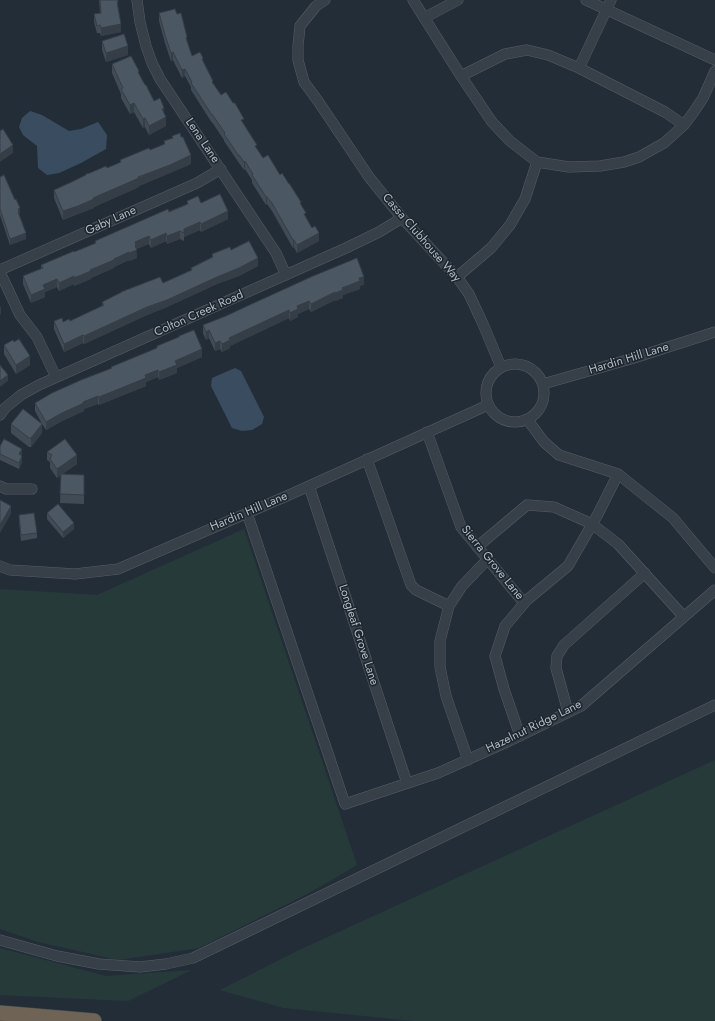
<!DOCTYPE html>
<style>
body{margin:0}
canvas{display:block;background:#232d38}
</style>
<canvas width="715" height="1021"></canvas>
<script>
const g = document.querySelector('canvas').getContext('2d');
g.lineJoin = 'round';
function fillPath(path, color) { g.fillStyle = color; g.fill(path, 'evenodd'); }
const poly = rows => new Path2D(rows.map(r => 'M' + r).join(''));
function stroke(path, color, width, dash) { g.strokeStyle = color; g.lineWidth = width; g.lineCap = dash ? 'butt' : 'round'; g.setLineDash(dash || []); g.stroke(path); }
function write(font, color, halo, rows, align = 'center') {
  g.font = font + ' Jost,sans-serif'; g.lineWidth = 3; g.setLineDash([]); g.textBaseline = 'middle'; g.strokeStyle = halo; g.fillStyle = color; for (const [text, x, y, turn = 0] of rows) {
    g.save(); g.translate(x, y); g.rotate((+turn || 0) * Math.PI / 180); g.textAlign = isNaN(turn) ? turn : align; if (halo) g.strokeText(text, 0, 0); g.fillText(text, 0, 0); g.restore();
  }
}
fillPath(poly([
 [244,529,357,865,313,891,199,948,118,960,38,942,0,929,0,589,97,595],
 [715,760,715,1021,414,1021,284,1008,220,990,297,951],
 [0,948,106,976,192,970,128,1001,0,995]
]), '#263a3a');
fillPath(poly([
 [30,111,42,115,69,131,81,129,98,122,107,135,106,149,81,163,59,173,47,175,38,168,37,146,23,135,19,127,22,118],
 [235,368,241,371,264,417,262,424,252,430,242,431,232,428,211,386,212,378]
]), '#3a4c60');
const minor = poly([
 [137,0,140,22,146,46,152,63,160,79,276,253,286,275],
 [325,0,316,6,300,26,298,46,298,60,304,82,318,101,369,177,402,218,457,277,469,294,483,324,501,367],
 [413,0,461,76,492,122,510,141,537,162,569,167,600,166,624,162,639,157,664,143,684,125,693,113,703,98,715,71],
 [586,0,715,60],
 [424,18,458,0],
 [579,68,611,0],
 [461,76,505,54,527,50,548,55,579,68,665,112,684,125],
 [0,270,197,183,221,169],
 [0,272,20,315,37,337,56,377],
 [457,277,491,248,510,225,525,199,537,162],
 '486 393a29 29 0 1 1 58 0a29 29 0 1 1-58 0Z',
 [543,384,634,358,715,332],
 [0,415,5,408,21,395,39,385,346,248,379,232,402,218],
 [527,419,544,442,559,455,618,474,673,518,715,568],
 [427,432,461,527,524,603],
 [367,459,411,585,416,590,449,606],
 [0,486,6,489,32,489],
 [309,486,407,783],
 [247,513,345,804,438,773,507,742,581,706,715,590],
 [477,547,527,505,554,507,592,524,618,544,684,617],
 [0,566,10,570,75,574,118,569,289,495,488,405],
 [568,712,556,668,557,656,564,645,645,573],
 [520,736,504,689,495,656,505,626,527,600,568,566,598,514,618,474],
 [468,760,446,696,440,667,440,641,449,606,462,586,487,560],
 [0,940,57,956,99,964,140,967,166,964,193,958,715,705]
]);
const highway = poly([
 [0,1013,94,1021]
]);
stroke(minor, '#555d66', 11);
stroke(highway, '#424a53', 16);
stroke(minor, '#373f49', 10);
stroke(highway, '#6e6354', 15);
fillPath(poly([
 [99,0,118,0,118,10,121,32,101,36,100,33,97,33,94,22,94,14,100,13],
 [159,13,177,14,192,56,203,62,213,83,221,95,244,124,257,150,263,158,280,175,301,205,306,218,319,241,297,253,294,247,293,248,272,211,267,204,266,205,252,183,252,180,245,169,244,170,239,163,224,141,224,140,212,122,212,123,191,90,191,87,185,76,182,78,173,60,171,61,165,43,159,21],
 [102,41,128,55,106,62,102,50],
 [112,64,139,75,154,101,164,114,166,126,149,135,145,127,143,128,134,112,130,114,121,98,121,94,112,73],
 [172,136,191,164,170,173,139,186,139,187,94,207,94,208,78,214,63,220,54,198,54,190,90,173,107,168,120,163,120,160,150,150,164,144,164,141,172,138],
 [0,177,20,214,19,214,19,215,26,239,10,245,0,215],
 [187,201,201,203,228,219,201,232,200,230,184,237,184,241,180,239,167,244,166,241,151,248,149,244,136,249,137,258,129,261,129,260,114,267,114,268,91,278,91,279,74,286,74,284,59,291,57,287,45,292,45,297,31,303,23,284,23,276,41,269,41,265,95,244,95,241,187,204],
 [231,250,258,266,239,276,217,284,167,307,147,315,84,344,83,343,64,352,54,329,54,321,70,321,102,306,102,302,163,283,191,270,191,268,212,257,212,254],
 [364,285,360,286,360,289,343,295,343,298,335,301,335,300,311,312,309,309,298,314,298,317,290,321,289,318,230,346,230,348,222,352,220,349,215,351,209,338,206,340,203,333,203,325],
 [4,345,30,365,16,374,4,354],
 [157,346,202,357,177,368,177,373,159,380,158,377,146,382,146,386,99,405,98,404,84,409,84,411,62,421,46,430,42,424,42,433,31,447,29,447,11,433,11,424,42,424,35,411,35,403,111,369,111,367,157,348],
 [0,446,22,455,21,456,22,462,19,469,0,460],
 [47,452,77,464,62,474,84,484,84,504,60,503,61,475,57,478,50,468,50,462,47,460],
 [47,513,74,529,63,538,47,519],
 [19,515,37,533,37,538,21,541,19,521]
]), '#414b56');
fillPath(poly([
 [121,24,121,32,101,36,101,28],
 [128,46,128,55,106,62,106,53],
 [173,52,173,60,171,61,171,53],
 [185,69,185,76,182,78,182,70],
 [134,103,134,112,130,114,130,105],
 [164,108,164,116,162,109],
 [166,117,166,126,149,135,149,126],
 [145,118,145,127,143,128,143,119],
 [13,145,13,153,0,162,0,154],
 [191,155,191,164,170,173,139,186,139,187,94,207,94,208,78,214,63,220,63,211],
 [245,161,245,169,244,170,244,162],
 [266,197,267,197,267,204,266,205],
 [20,208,20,214,19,214,19,218,18,218,18,209],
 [228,211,228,219,201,232,201,224],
 [200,222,200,230,184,237,184,241,184,229],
 [180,231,180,239,167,244,167,236],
 [26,233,26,239,10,245,10,239],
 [166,233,166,241,151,248,151,240],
 [319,233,319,241,297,253,297,245],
 [149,236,149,244,136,249,137,258,129,261,129,253,135,242],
 [293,240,294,240,294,247,293,248],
 [129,252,129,260,114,267,114,268,91,278,91,279,74,286,74,278],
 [258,258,258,266,239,276,217,284,167,307,147,315,84,344,84,336],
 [74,276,74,284,59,291,59,283],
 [364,277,364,285,360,286,360,289,343,295,343,298,335,301,335,293,342,288,359,278],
 [57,279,57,287,45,292,45,297,31,303,31,295,43,285],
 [335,292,335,300,311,312,311,304],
 [309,301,309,309,298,314,298,317,290,321,290,313,297,306],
 [1,306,1,314,0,315,0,307],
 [289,310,289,318,230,346,230,348,222,352,222,344,229,338],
 [209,330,209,338,206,340,206,332],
 [83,335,83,343,64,352,64,344],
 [220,341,220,349,215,351,215,343],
 [202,349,202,357,177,368,177,373,159,380,159,372,175,361],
 [30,356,30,365,16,374,16,365],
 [158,370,158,377,146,382,146,386,99,405,99,397,145,375],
 [8,375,8,381,0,387,0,381],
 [98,396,98,404,84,409,84,411,62,421,46,430,46,422,83,402],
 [42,424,42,433,31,447,31,438],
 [22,449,22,455,19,460,19,454],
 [77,455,77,464,57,478,57,469],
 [22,456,22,462,19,469,19,463],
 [11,506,11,514,0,533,0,525],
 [74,523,74,529,63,538,63,532]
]), '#353d46');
const building = poly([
 [100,0,118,0,118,2,117,2,121,24,101,28,100,25,97,26,94,14,101,13,100,0],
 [175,9,177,14,181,13,187,37,186,38,192,56,200,52,203,58,202,59,213,81,212,82,221,95,226,92,233,103,235,103,244,119,241,120,257,145,255,146,263,158,268,155,280,175,282,173,289,184,289,183,301,202,300,203,306,213,304,214,312,228,315,226,319,233,297,245,294,240,293,240,272,203,267,197,266,197,252,175,253,174,245,161,244,162,239,155,239,156,224,134,225,133,212,114,212,115,191,83,192,82,185,69,182,70,173,52,171,53,165,35,159,13,175,9],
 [124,34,128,46,106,53,102,41,124,34],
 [131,56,139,71,138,72,145,85,146,85,154,101,160,98,164,108,162,109,166,117,149,126,145,118,143,119,134,103,130,105,121,89,123,88,112,64,131,56],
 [3,129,13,145,0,154,0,131,3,129],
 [180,133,181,137,183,137,191,155,170,165,138,177,139,178,93,198,94,199,78,206,63,211,54,190,74,181,86,175,86,174,90,173,106,166,107,168,121,162,120,160,149,148,150,150,165,144,164,141,173,138,172,136,180,133],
 [4,175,15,200,16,199,20,208,18,209,19,212,18,212,26,233,10,239,0,209,0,177,4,175],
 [220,194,228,211,201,224,200,222,184,229,184,233,180,231,167,236,166,233,151,240,149,236,135,242,136,245,135,246,137,250,129,253,129,252,114,259,114,260,90,270,91,271,74,278,74,276,59,283,57,279,43,285,45,289,31,295,23,276,43,268,41,265,74,251,74,252,96,243,95,241,168,209,169,212,188,204,187,201,198,196,201,203,220,194],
 [249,241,258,258,239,268,217,277,167,300,147,307,84,336,83,335,64,344,54,321,62,318,63,322,69,319,70,321,104,305,102,302,122,292,121,292,160,277,163,283,192,270,191,268,213,257,212,254,230,247,231,250,249,241],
 [357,258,364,277,359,278,360,281,342,288,343,290,335,293,335,292,311,304,309,301,297,306,298,309,290,313,289,310,229,338,230,340,222,344,220,341,215,343,209,330,206,332,203,325,226,316,243,308,313,276,357,258],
 [194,330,202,349,175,361,177,365,159,372,158,370,145,375,146,378,99,397,98,396,83,402,84,403,62,413,46,422,35,403,52,393,81,380,112,368,111,367,157,348,157,346,179,337,179,336,194,330],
 [19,339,30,356,16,365,4,345,13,340,14,342,19,339],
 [0,365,8,375,0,381,0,365],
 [23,409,42,424,31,438,29,438,11,424,23,409],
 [4,439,22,449,19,454,22,456,19,463,0,454,0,446,4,439],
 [65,439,77,455,57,469,50,459,52,455,47,452,65,439],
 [61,474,84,475,84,495,60,494,61,474],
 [0,500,11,506,0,525,0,500],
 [58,504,74,523,63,532,47,513,58,504],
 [34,513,37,533,21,535,19,515,34,513]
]);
fillPath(building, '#4c5764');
stroke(building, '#353d46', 1);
write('12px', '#b2bac5', '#1c242d', [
 ["Lena Lane",202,141,56],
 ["Gaby Lane",111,221,-24],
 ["Cassa Clubhouse Way",421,238,49],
 ["Colton Creek Road",199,314,-24],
 ["Hardin Hill Lane",629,359,-17],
 ["Hardin Hill Lane",249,512,-23],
 ["Sierra Grove Lane",492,563,51],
 ["Longleaf Grove Lane",358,635,72],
 ["Hazelnut Ridge Lane",534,727,-26]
]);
</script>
